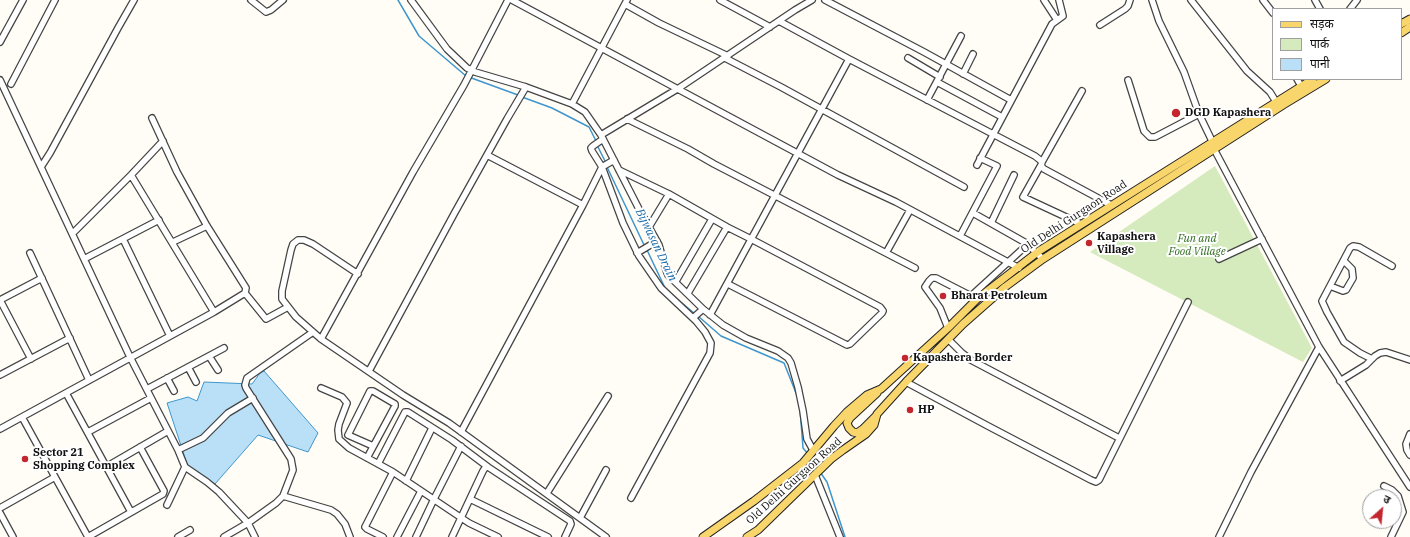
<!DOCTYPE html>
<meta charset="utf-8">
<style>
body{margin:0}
#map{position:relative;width:1410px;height:537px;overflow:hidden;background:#fffdf5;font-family:"IBM Plex Serif","Noto Sans Devanagari",serif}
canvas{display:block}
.legend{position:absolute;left:1272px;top:8px;width:130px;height:72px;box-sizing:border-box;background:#fff;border:1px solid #a0a0a0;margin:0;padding:5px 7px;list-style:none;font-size:12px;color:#111}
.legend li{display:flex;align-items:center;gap:8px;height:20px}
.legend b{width:20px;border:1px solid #a0a0a0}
.north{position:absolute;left:1362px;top:489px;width:40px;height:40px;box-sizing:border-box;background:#fff;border:1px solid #a0a0a0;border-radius:50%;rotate:27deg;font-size:11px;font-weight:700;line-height:16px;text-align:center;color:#111}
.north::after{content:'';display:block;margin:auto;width:14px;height:18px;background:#c4262e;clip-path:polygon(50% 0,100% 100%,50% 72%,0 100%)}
</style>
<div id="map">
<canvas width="1410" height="537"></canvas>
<ul class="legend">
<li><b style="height:5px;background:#f9d66b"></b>सड़क</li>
<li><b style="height:11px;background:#d5ebbd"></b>पार्क</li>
<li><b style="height:11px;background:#b9e0f7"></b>पानी</li>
</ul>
<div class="north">उ</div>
</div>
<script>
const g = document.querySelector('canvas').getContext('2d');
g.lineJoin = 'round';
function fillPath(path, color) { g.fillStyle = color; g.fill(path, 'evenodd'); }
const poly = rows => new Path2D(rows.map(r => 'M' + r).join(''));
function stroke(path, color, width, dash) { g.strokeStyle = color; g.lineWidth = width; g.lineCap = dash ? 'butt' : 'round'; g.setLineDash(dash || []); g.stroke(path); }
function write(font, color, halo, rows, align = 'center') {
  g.font = font + ' "IBM Plex Serif",serif'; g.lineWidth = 4; g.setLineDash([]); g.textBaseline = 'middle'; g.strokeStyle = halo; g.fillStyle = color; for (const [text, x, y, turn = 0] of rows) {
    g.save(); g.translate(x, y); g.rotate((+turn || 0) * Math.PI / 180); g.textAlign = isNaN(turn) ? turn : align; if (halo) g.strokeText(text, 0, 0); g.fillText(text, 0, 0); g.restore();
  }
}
fillPath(poly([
 [1215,166,1312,348,1303,362,1090,252]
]), '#d5ebbd');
const water = poly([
 [264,371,318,433,308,452,258,435,215,484,188,467,167,403,188,397,197,401,204,382,252,384,260,373,264,371]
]);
fillPath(water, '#b9e0f7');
stroke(water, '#3f96cf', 1);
stroke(poly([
 [398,0,419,36,466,76,518,95],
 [522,97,552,108,589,127,596,141],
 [597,145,606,163],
 [607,167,645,247],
 [647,250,666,290],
 [669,292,695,314],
 [698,316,721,336,784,363,798,398],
 [800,409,803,448,808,454],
 [810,457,818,469],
 [820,472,827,482,845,537]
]), '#3f96cf', 1.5);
const minor = poly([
 [251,0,266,12,271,10,283,0],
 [411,0,447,49,467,68,475,72,526,87,572,104,585,112,601,135,640,211,659,245,666,270,668,275,703,309,723,325,746,338,778,351,788,358,791,363,798,387,803,411,807,439,813,450],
 [512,0,838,175,896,202,1019,268],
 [720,0,770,27],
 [825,0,924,52,1011,100],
 [1044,0,1057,20],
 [1152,0,1159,21,1184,72,1199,114,1213,143],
 [1191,0,1247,71,1270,92,1278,105],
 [1263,0,1273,13],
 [1315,0,1320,9],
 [625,4,659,23,728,56],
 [1350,9,1357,0],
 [779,21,849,59,1035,156,1040,160,1042,162,1041,166,1044,169,1111,205],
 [1100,25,1125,9,1128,6,1130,0],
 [0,42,23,0],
 [725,58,781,87,964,187],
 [908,58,940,77],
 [963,74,973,54],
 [1297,79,1301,86],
 [0,80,130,357,178,450,185,467,207,482,219,492,248,523,255,537],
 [1128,80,1144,131,1150,137,1155,137,1199,114],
 [937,82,1002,117],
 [11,84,55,0],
 [927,100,961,36],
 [572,104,627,0],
 [627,119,688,149,714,164,915,268],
 [601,135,679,88,795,10,812,0],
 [603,139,593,146,591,148,592,151,602,167,623,223,639,256,661,288,696,321,705,332,711,343,710,353,631,498],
 [1214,149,1319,347,1410,487],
 [487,155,583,205],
 [1042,162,1082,91],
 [977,165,1052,24,1063,16,1059,0],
 [1041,165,1023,197,1081,224],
 [41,167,50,153,118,28,134,0],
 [619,170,669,194,727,227,751,239,880,307,883,311,882,313,850,344,847,345,728,284],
 [131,175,214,312],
 [973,213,1026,243,1043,259],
 [991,223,1014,175],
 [649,227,669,194],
 [73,233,131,175,163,141],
 [960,236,997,166,980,158],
 [123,239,170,336],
 [173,242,207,226],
 [30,253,89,380],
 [637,253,657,241],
 [886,253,910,210],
 [84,259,159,220],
 [1219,259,1262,239],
 [358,274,313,244,304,240,298,240,293,244,291,250,282,291,282,299,296,317,321,339,403,395,449,423,606,537],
 [676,281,712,219],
 [1330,286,1343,291,1346,290,1353,278,1352,269,1344,261],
 [245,293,266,319,288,307],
 [688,293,727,227],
 [971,296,1028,244],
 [710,315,849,59],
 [693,318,703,309],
 [948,328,940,308,925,287,929,281,932,278,936,278,977,299],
 [321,339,413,172,464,85,508,0],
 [948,339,962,353,971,360,1119,438],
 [209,356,218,370],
 [31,359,0,300,42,278],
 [1372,359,1360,353,1344,342,1327,312,1322,301,1350,248,1353,246,1359,247,1392,266],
 [188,367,196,382],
 [369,371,454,214,507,119,526,87],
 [0,375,70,338],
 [167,378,174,391],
 [1340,381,1366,365,1375,356,1380,353,1386,352,1410,360],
 [906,382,988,426,1091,480,1096,482,1099,480,1188,302],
 [321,388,342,397,347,403,339,424,338,430,339,439,349,448,393,472,469,523,498,537],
 [147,389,224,348],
 [66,393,131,512],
 [22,417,88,537],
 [0,429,214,312,245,293,246,288,207,226,177,172,152,118],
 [88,432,151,398],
 [461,432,583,205,602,167,614,160],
 [1410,434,1406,444,1407,450,1410,455],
 [178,450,203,438,228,413,253,398],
 [367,458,395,406,395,404,373,391,370,391,348,435,373,446],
 [378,464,405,412,408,412,452,440,488,467],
 [106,467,168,431],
 [815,475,840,537],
 [406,481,432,428],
 [1384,486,1392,490,1398,496,1403,512,1391,537],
 [547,493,608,396],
 [283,496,331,510,337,514,345,524,350,537],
 [470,499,548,537],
 [167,505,185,467],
 [0,508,55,477],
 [0,513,13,537],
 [580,518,606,470],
 [88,537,163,494,164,491,140,447],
 [178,537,190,530],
 [224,537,248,523,276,503,283,496,293,470,291,459,246,388,245,385,247,378,313,332],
 [383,537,367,529,365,527,393,472],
 [397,537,421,491],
 [416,537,434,499,461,446],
 [452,537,483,471,485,468,488,467,570,521,571,524,565,537],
 [1219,537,1251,472,1319,347]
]);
const major = poly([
 [1401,24,1410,19],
 [1401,33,1410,27],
 [876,416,863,429,857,433,853,432,849,428,847,423,850,418,877,393],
 [703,537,754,501,803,463,834,426,847,412,867,395,881,389,948,328,977,299,1039,251,1313,79],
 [747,537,758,530,831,459,843,450,866,434,874,425,877,414,906,382,963,324,1005,287,1043,259,1283,105,1326,79]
]);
stroke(minor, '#444', 8);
stroke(major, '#222', 9);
stroke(minor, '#fff', 5.5);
stroke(major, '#f9d66b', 7);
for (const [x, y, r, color] of [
 [1176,113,5,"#c4262e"],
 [1089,243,4,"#c4262e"],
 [943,296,4,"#c4262e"],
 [905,358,4,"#c4262e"],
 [910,410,4,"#c4262e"],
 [25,459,4,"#c4262e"]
]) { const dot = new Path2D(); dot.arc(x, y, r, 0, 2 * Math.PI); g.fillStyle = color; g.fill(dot); stroke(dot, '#fff', 1.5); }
write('bold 11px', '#111', '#fff', [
 ["DGD Kapashera",1185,113],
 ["Kapashera",1097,237],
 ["Village",1097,250],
 ["Bharat Petroleum",951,296],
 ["Kapashera Border",913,358],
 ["HP",918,410],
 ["Sector 21",33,453],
 ["Shopping Complex",33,466]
], 'left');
write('11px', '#111', '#fff', [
 ["Old Delhi Gurgaon Road",1074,217,-33],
 ["Old Delhi Gurgaon Road",794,481,-42]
]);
write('italic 11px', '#2f6b1f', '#fff', [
 ["Fun and",1197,239],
 ["Food Village",1197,252]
]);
write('italic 12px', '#1768a6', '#fff', [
 ["Bijwasan Drain",656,245,64]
]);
</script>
